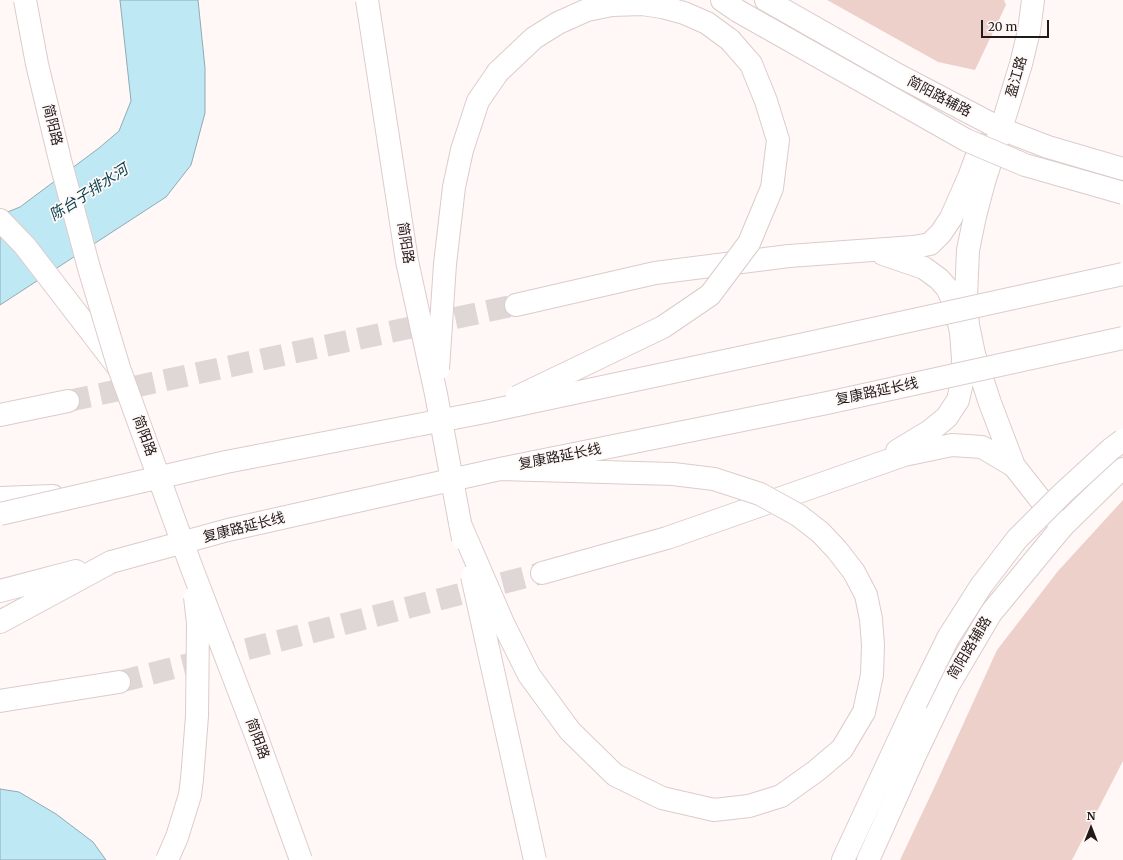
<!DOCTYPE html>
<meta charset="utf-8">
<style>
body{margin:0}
#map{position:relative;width:1123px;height:860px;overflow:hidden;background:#fff8f7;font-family:Merriweather,serif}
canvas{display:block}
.north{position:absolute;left:1071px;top:808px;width:40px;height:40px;-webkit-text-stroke:3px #fff8f7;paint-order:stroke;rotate:0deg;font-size:11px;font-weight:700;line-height:16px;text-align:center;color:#201a19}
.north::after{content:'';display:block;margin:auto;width:14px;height:18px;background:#201a19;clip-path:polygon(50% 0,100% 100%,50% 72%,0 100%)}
.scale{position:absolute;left:981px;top:20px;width:68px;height:18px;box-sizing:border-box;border:2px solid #201a19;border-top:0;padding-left:5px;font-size:12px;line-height:14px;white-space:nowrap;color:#201a19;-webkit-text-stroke:3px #fff8f7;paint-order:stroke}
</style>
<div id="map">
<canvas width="1123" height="860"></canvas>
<div class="north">N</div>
<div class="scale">20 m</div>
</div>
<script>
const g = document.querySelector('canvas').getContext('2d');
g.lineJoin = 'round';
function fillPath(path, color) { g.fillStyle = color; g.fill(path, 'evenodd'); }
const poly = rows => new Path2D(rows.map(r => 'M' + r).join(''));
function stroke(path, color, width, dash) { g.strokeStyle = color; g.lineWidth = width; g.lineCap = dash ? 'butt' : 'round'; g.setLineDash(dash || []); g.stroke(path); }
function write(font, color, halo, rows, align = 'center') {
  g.font = font + ' Merriweather,"Noto Sans SC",serif'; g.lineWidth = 3.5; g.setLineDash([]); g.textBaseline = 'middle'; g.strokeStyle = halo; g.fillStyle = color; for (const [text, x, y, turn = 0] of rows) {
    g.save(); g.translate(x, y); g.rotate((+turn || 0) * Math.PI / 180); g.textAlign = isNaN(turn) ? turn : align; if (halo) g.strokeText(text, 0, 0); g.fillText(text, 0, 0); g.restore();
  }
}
fillPath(poly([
 [827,0,1004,0,1006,5,975,70,938,62],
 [1123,500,1123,761,1072,860,900,860,934,788,997,650,1058,571]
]), '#eed0cb');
const water = poly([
 [120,0,198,0,205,68,205,113,191,165,166,197,0,305,0,215,20,207,99,148,119,131,131,101,120,0],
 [0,789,19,792,56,814,93,842,106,860,0,860,0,789]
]);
fillPath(water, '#bfe8f5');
stroke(water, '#8faab3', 1);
stroke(poly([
 [68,401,516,305],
 [119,682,542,573]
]), '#ded7d6', 22, [22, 11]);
const minor = poly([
 [766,0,898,75,1001,129,1048,147,1123,169],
 [1001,129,1021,64,1029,31,1033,0],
 [868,860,915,755,948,686,991,613,1062,527,1116,474,1123,469]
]);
const major = poly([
 [883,254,924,268,939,279,947,288,954,303,961,332,963,359,962,382,958,400,947,417,930,431,897,451],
 [516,305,655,273,789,256,914,247,930,244,941,233,951,218,969,177,981,145],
 [0,415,68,401],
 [1014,466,1062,527],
 [542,573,667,538,904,455,952,445,982,447,1014,466,990,403,974,354,968,325,966,297,968,250,975,216,984,182,1001,129],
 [0,701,119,682]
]);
const highway = poly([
 [722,0,738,11],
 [498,72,534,38,558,23,587,10,612,5,642,4,662,7,684,13,707,23,730,40],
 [0,220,25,246,118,367],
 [0,498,53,496],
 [0,591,76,571],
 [0,622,111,562],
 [843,860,916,703]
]);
stroke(minor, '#dcccca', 24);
stroke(major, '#dcccca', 24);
stroke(highway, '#dcccca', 24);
stroke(minor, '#fff', 22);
stroke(major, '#fff', 22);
stroke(highway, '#fff', 22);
const highwayBridge = poly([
 [25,0,37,64,60,160,89,268,119,368,191,566,257,738,301,860],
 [367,0,407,261,436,394,463,539],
 [738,11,966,140,1025,165,1123,193],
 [438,369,445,264,454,187,462,150,478,101,498,72],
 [517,397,663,327,710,295,749,243,772,188,778,140,766,101,751,64,730,40],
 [0,514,226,462,485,412,809,343,1123,274],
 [460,524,503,623,529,675,570,731,615,775,662,798,714,810,749,806,781,796,816,771,842,749,864,712,872,675,873,645,871,619,866,595,854,572,837,550,820,532,798,515,760,494,714,479,673,474,500,469],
 [111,562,228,530,500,469,827,403,1123,338],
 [472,576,535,860],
 [916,703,948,638,981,586,1017,539,1063,493,1111,449,1123,440],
 [167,860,177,837,186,808,190,795,192,779,197,716,198,623,195,597]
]);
stroke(highwayBridge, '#dcccca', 24, []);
stroke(highwayBridge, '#fff', 22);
write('14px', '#201a19', '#fff8f7', [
 ["盈江路",1017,77,-74],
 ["简阳路辅路",939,97,28],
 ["简阳路",52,125,76],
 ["简阳路",405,243,81],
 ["复康路延长线",877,392,-12],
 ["简阳路",144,436,70],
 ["复康路延长线",560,457,-11],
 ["复康路延长线",244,528,-14],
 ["简阳路辅路",970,648,-59],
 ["简阳路",257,739,70]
]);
write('italic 15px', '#084453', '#fff8f7', [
 ["陈台子排水河",89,193,-33]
]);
</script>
